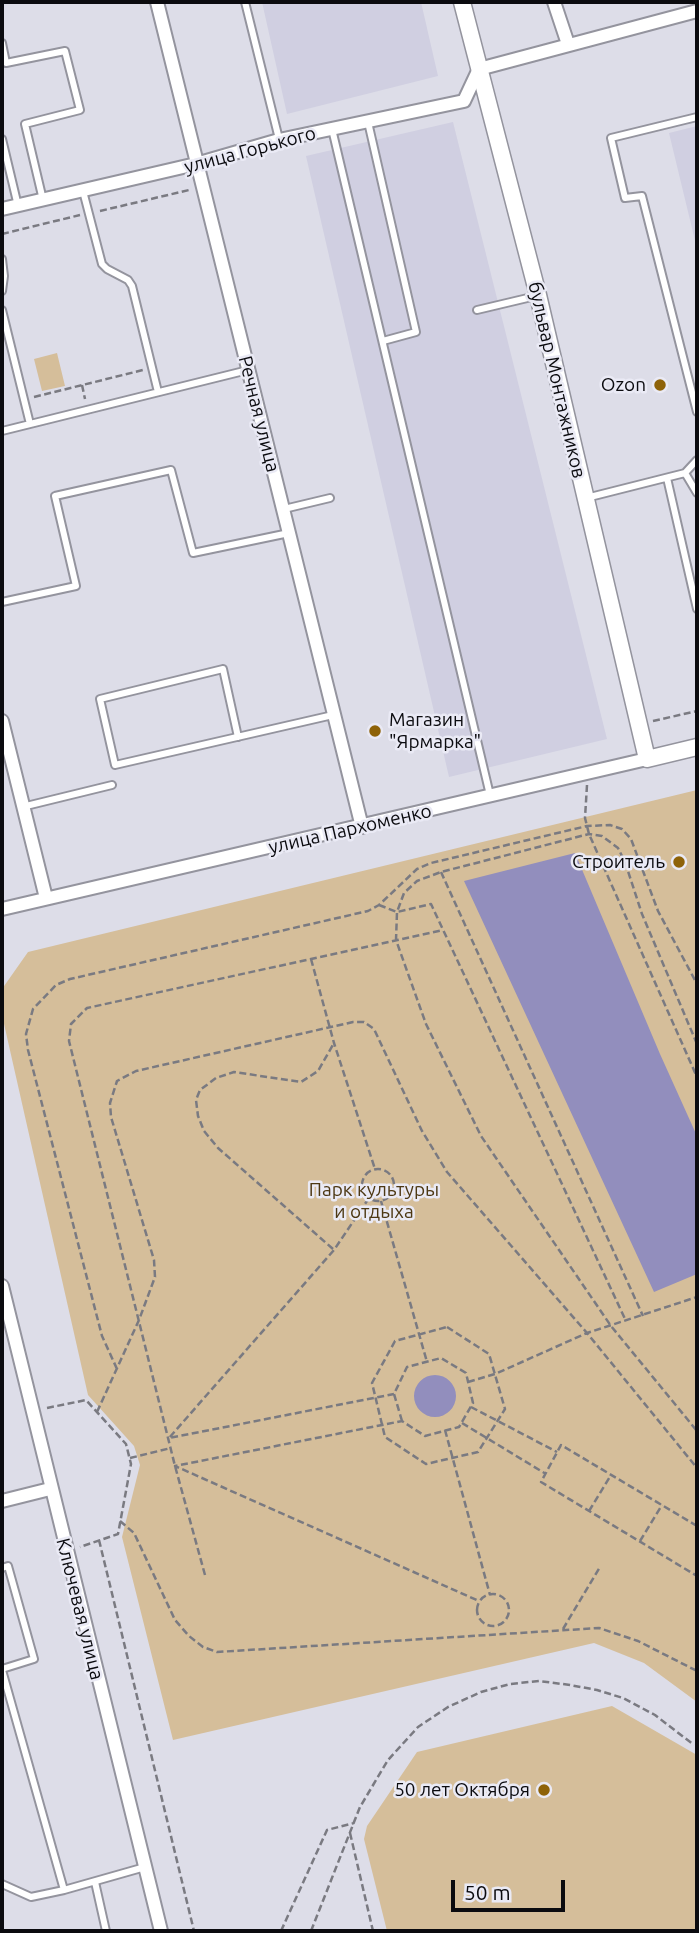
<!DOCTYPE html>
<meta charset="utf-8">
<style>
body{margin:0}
#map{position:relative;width:699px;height:1933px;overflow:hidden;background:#dddde8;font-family:Ubuntu,sans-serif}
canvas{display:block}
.frame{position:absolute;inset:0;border:4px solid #0b0b0f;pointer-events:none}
.scale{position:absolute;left:451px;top:1880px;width:114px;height:32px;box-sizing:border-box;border:4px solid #0b0b0f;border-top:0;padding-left:9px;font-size:21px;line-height:24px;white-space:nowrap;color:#0b0b0f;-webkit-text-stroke:5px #eaeaf5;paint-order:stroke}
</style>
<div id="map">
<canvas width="699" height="1933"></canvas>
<div class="frame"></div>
<div class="scale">50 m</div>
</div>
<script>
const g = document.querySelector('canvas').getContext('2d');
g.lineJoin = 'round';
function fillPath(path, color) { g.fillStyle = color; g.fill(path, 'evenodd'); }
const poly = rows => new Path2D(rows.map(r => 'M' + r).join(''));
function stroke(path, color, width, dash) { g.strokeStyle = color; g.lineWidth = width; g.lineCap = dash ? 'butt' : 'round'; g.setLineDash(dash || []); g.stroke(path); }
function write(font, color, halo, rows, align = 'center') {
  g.font = font + ' Ubuntu,sans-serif'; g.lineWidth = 5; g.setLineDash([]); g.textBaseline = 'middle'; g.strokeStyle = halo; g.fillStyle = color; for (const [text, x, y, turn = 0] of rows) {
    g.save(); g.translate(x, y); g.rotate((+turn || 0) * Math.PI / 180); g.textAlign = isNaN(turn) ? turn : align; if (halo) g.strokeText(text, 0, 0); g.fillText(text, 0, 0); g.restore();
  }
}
fillPath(poly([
 [262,2,421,2,438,76,287,114],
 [453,122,607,739,449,777,306,156],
 [697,126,697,249,669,133]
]), '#d0cfe1');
fillPath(poly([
 [57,353,65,386,42,391,34,359],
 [697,790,697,1702,644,1663,594,1643,173,1740,122,1537,140,1465,134,1446,88,1395,2,1015,2,989,28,952],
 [612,1706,697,1755,697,1931,387,1931,364,1839,367,1826,417,1752]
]), '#d5be9a');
fillPath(poly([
 [575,853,660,1054,697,1136,697,1274,654,1292,464,881],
 '414 1396a21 21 0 1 1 42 0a21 21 0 1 1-42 0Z'
]), '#928ebd');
const lane = poly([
 [245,2,279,139],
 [2,43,6,63,65,51,80,110,25,124,43,200],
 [697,117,611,138,625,198,642,196,697,412],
 [368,122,416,332,383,341],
 [332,129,490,795],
 [2,139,18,206],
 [83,191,102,264,107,269,128,280,132,286,158,392],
 [2,259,4,276,2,291],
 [2,310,30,424],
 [477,310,536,296],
 [2,431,248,370],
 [685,473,697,493],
 [667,478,697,609],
 [586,498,685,473,697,460],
 [284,509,330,498],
 [2,602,76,586,55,496,171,470,193,553,289,533],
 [238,737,223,669,100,699,115,765,333,715],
 [22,807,112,785],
 [2,1568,8,1566,34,1659,2,1669],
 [2,1670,64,1890,145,1867],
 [95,1882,106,1931],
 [2,1884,31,1897,64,1890]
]);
const street = poly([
 [157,2,362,827],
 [554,2,568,44],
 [2,209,196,164,279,140,464,101,479,69,697,11],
 [2,721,46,898],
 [2,909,647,759],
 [2,1286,161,1931],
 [2,1501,50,1489]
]);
const secondary = poly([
 [462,2,538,295,647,759,697,747]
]);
stroke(lane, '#94949e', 10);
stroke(street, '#94949e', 16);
stroke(secondary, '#94949e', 19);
stroke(poly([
 [100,211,189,190],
 [2,234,80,215],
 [82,385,85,399],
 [34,397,143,370],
 [653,721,697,711],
 [587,785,585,818,589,834,697,1077],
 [441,872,643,1316],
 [379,905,397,912,431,904,626,1321],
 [311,959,334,1043,375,1169],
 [697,1044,642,914,625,862,618,848,602,836,589,834,441,872,417,881,404,893,397,912,396,940,426,1024,481,1136,611,1326,697,1431],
 '362 1185a16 16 0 1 1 32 0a16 16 0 1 1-32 0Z',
 [369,1198,334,1250,169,1438,394,1394],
 [381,1201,427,1362],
 [333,1249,218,1148,204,1131,198,1116,196,1100,200,1090,216,1078,234,1072,301,1082,318,1071,334,1043],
 [447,1327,489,1354,505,1409,478,1452,426,1464,385,1437,372,1383,395,1341,447,1327],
 [117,1369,102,1336,28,1050,26,1034,33,1009,56,985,70,979,368,911,379,905,417,869,431,863,587,826,610,825,622,829,631,839,658,911,697,984],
 [468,1382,495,1374,587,1333,697,1297],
 [471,1407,557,1452],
 [47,1408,86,1400,126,1444,131,1464,118,1534,80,1547],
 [97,1412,139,1320,155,1277,154,1260,111,1117,110,1103,117,1081,136,1071,353,1022,364,1022,374,1029,422,1131,447,1172,587,1333,697,1468],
 [402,1421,394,1394,407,1367,441,1358,466,1373,473,1403,459,1427,425,1436,402,1421,175,1466,479,1601],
 [462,1423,546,1474],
 [445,1430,490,1595],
 [130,1458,171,1448],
 [589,1511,611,1475],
 [120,1521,134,1533,175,1620,189,1636,203,1647,217,1652,599,1628,638,1641,697,1671],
 [697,1526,561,1445,541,1482,697,1576],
 [99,1540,194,1931],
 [640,1541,662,1505],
 [205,1575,175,1466,69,1041,71,1024,87,1008,443,930],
 '477 1610a16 16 0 1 1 32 0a16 16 0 1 1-32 0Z',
 [563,1629,600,1567],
 [350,1833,373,1931],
 [281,1931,327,1830,354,1823],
 [311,1931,360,1807,388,1760,418,1727,448,1707,481,1692,510,1684,539,1681,570,1685,597,1690,623,1698,655,1715,694,1745]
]), '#7a7a81', 2.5, [7, 3.5]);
stroke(lane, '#fff', 6);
stroke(street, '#fff', 12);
stroke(secondary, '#fff', 16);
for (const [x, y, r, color] of [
 [660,385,7,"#8e6208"],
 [375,731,7,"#8e6208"],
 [679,862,7,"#8e6208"],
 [544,1790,7,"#8e6208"]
]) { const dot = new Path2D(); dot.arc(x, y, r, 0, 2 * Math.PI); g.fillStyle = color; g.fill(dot); stroke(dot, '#eaeaf5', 2.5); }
write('19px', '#0b0b0f', '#eaeaf5', [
 ["улица Горького",250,150,-15],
 ["бульвар Монтажников",557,380,77],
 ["Речная улица",259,414,76],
 ["улица Пархоменко",350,829,-13],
 ["Ключевая улица",80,1609,76]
]);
write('19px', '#0b0b0f', '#eaeaf5', [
 ["Ozon",646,385],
 ["Магазин",389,720,"left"],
 ["\"Ярмарка\"",389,742,"left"],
 ["Строитель",665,862],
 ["50 лет Октября",530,1790]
], 'right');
write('19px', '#4d3813', '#eaeaf5', [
 ["Парк культуры",374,1190],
 ["и отдыха",374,1212]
]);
</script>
